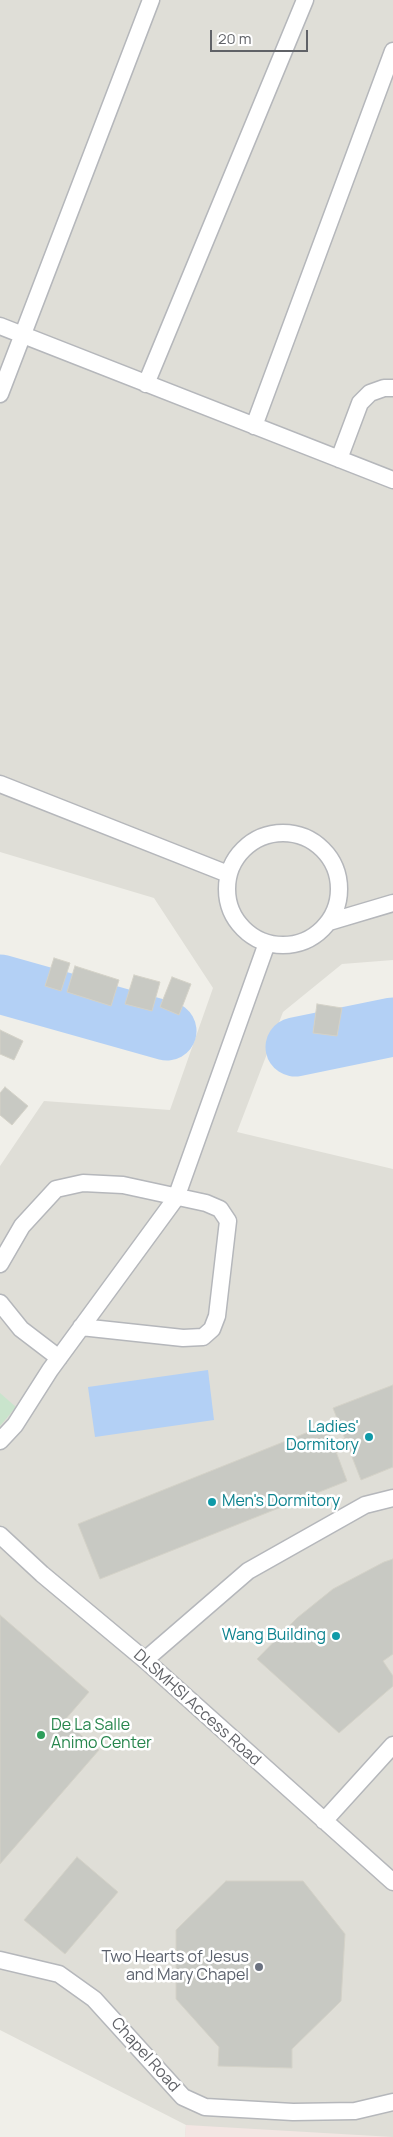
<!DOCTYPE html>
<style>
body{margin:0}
#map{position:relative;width:393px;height:2137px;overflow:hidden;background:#f0efe9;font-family:Manrope,sans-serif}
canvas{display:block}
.scale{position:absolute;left:210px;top:30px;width:98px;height:22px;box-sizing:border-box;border:2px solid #606267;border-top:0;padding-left:6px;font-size:15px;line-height:18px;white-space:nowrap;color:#606267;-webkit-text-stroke:4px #fff;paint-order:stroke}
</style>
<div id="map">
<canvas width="393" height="2137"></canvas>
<div class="scale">20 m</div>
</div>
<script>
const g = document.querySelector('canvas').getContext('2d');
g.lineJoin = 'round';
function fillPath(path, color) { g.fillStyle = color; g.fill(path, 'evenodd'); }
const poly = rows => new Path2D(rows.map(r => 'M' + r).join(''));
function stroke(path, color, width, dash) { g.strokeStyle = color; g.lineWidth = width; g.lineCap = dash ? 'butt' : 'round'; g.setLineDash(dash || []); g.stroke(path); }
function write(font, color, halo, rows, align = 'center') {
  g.font = font + ' Manrope,sans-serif'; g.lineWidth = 5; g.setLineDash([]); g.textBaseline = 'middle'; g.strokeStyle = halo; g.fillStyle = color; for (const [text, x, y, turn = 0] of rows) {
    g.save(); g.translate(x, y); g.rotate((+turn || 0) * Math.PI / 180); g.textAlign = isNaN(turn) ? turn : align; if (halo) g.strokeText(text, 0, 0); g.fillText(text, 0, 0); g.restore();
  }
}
fillPath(poly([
 [0,0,393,0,393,960,342,964,283,1012,237,1132,393,1169,393,2137,185,2137,186,2125,0,2030,0,1166,44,1101,170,1110,213,988,154,898,0,852]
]), '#dfded7');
fillPath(poly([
 [186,2125,393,2137,185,2137]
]), '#f3e6e3');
fillPath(poly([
 [0,1393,16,1407,0,1426]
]), '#c9e4cc');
fillPath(poly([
 [208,1370,214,1420,95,1437,88,1387]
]), '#b3d0f5');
stroke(poly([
 [0,984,167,1031],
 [295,1047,393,1027]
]), '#b3d0f5', 59);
const building = poly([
 [54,958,70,963,61,991,45,986,54,958],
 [75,966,119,980,111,1006,67,992,75,966],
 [134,975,160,982,152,1011,125,1004,134,975],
 [172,977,191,984,179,1015,160,1007,172,977],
 [317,1004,342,1008,337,1036,313,1033,317,1004],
 [0,1030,23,1041,14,1060,0,1054,0,1030],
 [5,1087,28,1106,12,1125,0,1115,0,1093,5,1087],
 [393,1385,393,1467,361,1480,333,1408,393,1385],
 [326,1425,347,1481,100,1579,78,1524,326,1425],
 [393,1559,393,1654,383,1661,393,1676,393,1686,339,1733,257,1659,297,1618,333,1589,384,1562,393,1559],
 [0,1615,89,1692,64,1721,99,1750,0,1864,0,1615],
 [77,1857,118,1892,65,1954,24,1920,77,1857],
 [226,1881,303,1881,345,1934,341,2001,292,2049,292,2068,218,2066,219,2047,176,1999,176,1930,226,1881]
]);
fillPath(building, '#c8c9c3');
stroke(building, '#d4d2c8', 1);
const service = poly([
 [0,326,393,480],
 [146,384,305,0],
 [0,394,151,0],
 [254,426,393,51],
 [339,459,360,403,370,393,384,388,393,388],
 [0,784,228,874],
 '227 889a56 56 0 1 1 112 0a56 56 0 1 1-112 0Z',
 [329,922,393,903],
 [0,1264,22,1226,56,1189,83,1183,123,1185,206,1203,220,1209,228,1221,217,1316,212,1329,203,1337,183,1338,81,1327],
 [0,1303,21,1329,59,1358],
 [0,1441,15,1425,50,1370,176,1198,267,943],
 [0,1535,42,1574,145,1660,393,1882],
 [145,1660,248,1571,365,1505,393,1498],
 [324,1821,393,1745],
 [0,1960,59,1974,94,1999,183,2097,205,2107,293,2112,355,2111,393,2102]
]);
stroke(service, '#b5b7bb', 19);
stroke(service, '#fff', 16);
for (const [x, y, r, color] of [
 [369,1437,5,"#0f9aa8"],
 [212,1502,5,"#0f9aa8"],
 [336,1636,5,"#0f9aa8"],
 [41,1735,5,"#2e9e5b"],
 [259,1967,5,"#6b7280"]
]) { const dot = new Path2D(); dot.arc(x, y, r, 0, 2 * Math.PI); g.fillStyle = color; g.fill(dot); stroke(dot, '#fff', 2); }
write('16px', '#0d838f', '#fff', [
 ["Ladies'",359,1428],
 ["Dormitory",359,1446],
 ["Men's Dormitory",222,1502,"left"],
 ["Wang Building",326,1636]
], 'right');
write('16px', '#606267', '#fff', [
 ["DLSMHSI Access Road",197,1708,42],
 ["Chapel Road",145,2055,48]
]);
write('16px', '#27864d', '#fff', [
 ["De La Salle",51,1726],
 ["Animo Center",51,1744]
], 'left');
write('16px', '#5b616d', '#fff', [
 ["Two Hearts of Jesus",249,1958],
 ["and Mary Chapel",249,1976]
], 'right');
</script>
